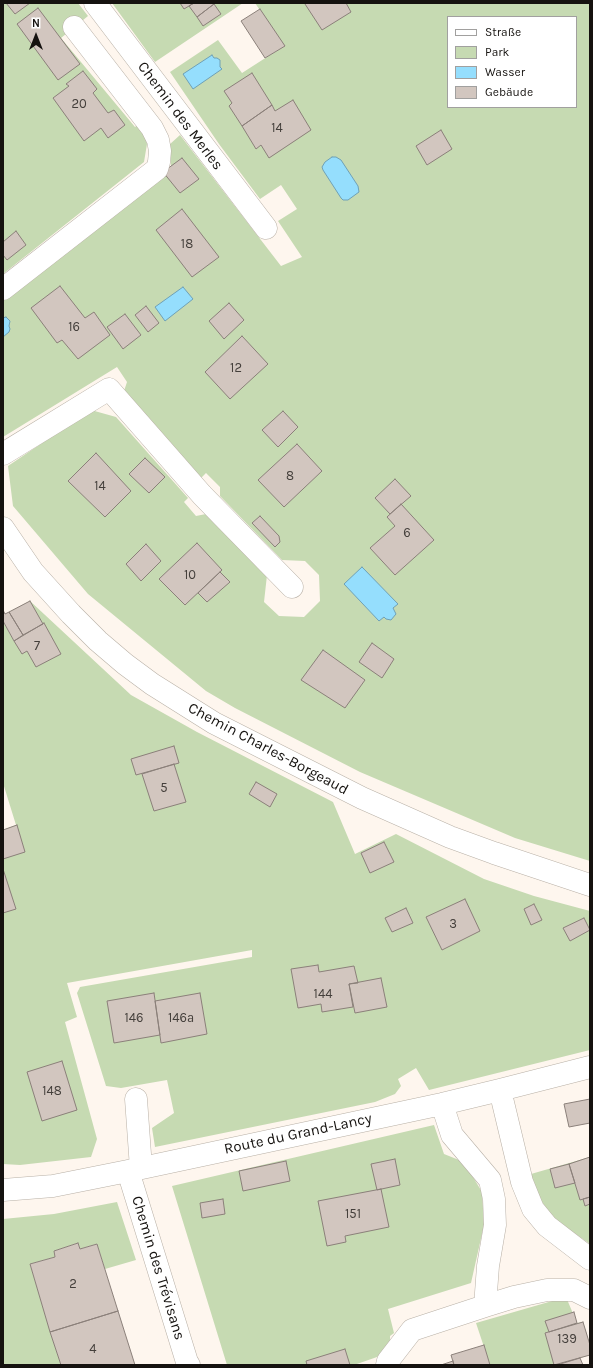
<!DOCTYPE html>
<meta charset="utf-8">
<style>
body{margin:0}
#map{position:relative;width:593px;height:1368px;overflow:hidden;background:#fef6ee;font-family:Karla,sans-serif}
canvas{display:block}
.frame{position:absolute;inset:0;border:4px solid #15120f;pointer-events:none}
.legend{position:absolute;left:447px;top:16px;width:130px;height:92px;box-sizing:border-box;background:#fff;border:1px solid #a1a09f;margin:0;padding:5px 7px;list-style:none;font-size:12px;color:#15120f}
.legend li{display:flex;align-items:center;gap:8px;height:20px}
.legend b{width:20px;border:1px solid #a1a09f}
.north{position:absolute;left:16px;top:16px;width:40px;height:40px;-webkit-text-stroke:3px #fff;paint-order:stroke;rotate:0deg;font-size:11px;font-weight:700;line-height:16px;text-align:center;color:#15120f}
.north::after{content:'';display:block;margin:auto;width:14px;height:18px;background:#15120f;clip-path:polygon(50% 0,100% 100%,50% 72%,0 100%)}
</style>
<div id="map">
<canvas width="593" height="1368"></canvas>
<div class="frame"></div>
<ul class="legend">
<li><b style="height:5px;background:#fff"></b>Straße</li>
<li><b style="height:11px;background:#c6dab2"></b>Park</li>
<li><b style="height:11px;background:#95defd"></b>Wasser</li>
<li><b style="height:11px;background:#d2c6bf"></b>Gebäude</li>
</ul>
<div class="north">N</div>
</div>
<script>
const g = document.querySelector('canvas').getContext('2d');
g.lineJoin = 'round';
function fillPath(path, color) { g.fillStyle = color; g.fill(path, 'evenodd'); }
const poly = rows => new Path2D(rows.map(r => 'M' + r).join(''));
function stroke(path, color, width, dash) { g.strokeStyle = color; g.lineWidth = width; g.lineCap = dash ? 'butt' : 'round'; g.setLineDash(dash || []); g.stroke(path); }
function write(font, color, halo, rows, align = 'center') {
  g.font = font + ' Karla,sans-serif'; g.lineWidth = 4; g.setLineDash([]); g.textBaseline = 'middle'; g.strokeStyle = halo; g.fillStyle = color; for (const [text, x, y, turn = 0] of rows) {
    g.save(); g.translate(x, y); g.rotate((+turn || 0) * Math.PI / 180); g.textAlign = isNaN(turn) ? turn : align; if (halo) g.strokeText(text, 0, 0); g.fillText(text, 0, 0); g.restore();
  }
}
fillPath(poly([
 [3,3,78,3,88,16,61,38,135,127,141,122,147,144,144,162,3,274],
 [112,3,243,3,155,62],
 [255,3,590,3,590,861,515,838,360,772,235,708,206,691,88,594,13,506,8,466,91,410,116,417,188,498,184,502,196,516,206,514,267,575,264,602,279,616,304,617,320,601,319,575,305,561,282,560,220,496,220,487,206,473,201,478,124,391,127,382,117,367,3,437,3,300,171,166,169,145,180,135,281,266,302,257,278,221,297,209,281,185,260,199,219,144,170,72,218,40,242,73,284,46],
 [448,17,576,17,576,107,448,107],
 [30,601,131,695,197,732,333,802,355,854,396,834,484,879,534,896,590,911,590,1050,429,1090,416,1068,398,1079,401,1086,395,1094,375,1102,155,1147,152,1128,174,1113,167,1080,121,1088,106,1086,77,993,80,987,252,957,252,950,67,983,77,1017,65,1022,97,1139,91,1157,20,1165,3,1164,3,830,16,825,3,783,3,621,14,641,22,635,9,612],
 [434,1125,444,1154,464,1162,482,1192,484,1225,471,1283,388,1309,394,1333,390,1336,390,1342,377,1357,354,1365,227,1365,172,1186],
 [590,1157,590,1244,554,1219,537,1195,531,1174],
 [117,1202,136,1260,105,1269,97,1244,80,1249,78,1243,54,1251,55,1257,30,1264,61,1365,3,1365,3,1219,54,1214],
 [566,1297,577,1323,583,1322,590,1345,590,1355,557,1365,490,1365,476,1323]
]), '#c6dab2');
const water = poly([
 [212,55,214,58,217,58,220,60,220,67,222,69,193,89,183,74,212,55],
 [332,157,336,157,341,160,358,186,359,192,348,200,343,200,341,198,323,170,322,167,325,162,332,157],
 [183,287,193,299,165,321,155,307,183,287],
 [6,317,10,321,9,326,10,329,9,332,3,337,3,318,6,317],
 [362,567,398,604,393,608,396,614,391,620,386,619,384,617,379,621,344,584,362,567]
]);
fillPath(water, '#95defd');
stroke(water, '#6fa1b6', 1);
const building = poly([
 [6,3,30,3,15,14,6,3],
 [180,3,194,3,184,9,180,3],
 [194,3,213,3,214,4,197,17,189,6,194,3],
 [306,3,346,3,351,12,322,30,305,4,306,3],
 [214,4,221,14,203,26,197,17,214,4],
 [38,8,80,64,58,80,17,24,38,8],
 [260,9,285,46,265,58,241,21,260,9],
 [83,71,97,89,93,93,108,113,114,110,125,125,108,138,101,128,84,141,53,98,69,86,66,84,83,71],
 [252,73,272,105,242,126,229,106,232,103,224,91,252,73],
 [293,100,311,130,269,158,261,145,256,149,242,126,272,105,275,111,293,100],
 [441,130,452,149,427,165,416,146,441,130],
 [182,158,199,179,180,193,163,172,182,158],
 [182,209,219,257,192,277,156,230,182,209],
 [16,231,26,245,7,260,3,255,3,242,16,231],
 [60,286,85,318,94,312,110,335,78,359,62,340,57,343,31,308,60,286],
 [229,303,244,320,224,339,209,321,229,303],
 [146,306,159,323,148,332,135,315,146,306],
 [125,314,141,335,123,349,107,327,125,314],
 [242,336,268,364,230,399,205,372,242,336],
 [283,411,298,427,278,447,262,430,283,411],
 [297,444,322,471,284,507,258,480,297,444],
 [96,453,131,491,105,517,68,481,96,453],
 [145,458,165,477,149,493,129,474,145,458],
 [395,479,411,496,390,514,375,498,395,479],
 [401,504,434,540,395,575,370,548,395,526,387,517,401,504],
 [260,516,279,536,280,542,275,547,252,523,260,516],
 [197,543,222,570,185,605,159,579,197,543],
 [146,544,161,561,141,581,126,564,146,544],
 [220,572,230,582,207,602,198,593,220,572],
 [30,601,43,624,23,635,9,612,30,601],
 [3,610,5,614,9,612,23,635,14,641,3,621,3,610],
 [44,623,61,654,36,667,27,651,22,654,14,641,44,623],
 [372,643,394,659,382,678,359,662,372,643],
 [323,650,365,680,345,708,301,680,323,650],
 [174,746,179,763,136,775,131,759,174,746],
 [174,764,186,802,154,811,142,774,174,764],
 [256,782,277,794,270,807,249,794,256,782],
 [17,825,25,852,3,859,3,830,17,825],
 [384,842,394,862,370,873,361,853,384,842],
 [3,869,16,909,3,913,3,869],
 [465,899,480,931,442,950,426,917,465,899],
 [534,904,542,920,531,925,524,909,534,904],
 [406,908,413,923,392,932,385,918,406,908],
 [584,918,590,930,570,941,563,928,584,918],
 [318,965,319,972,354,966,358,983,349,984,353,1007,322,1012,321,1004,298,1008,291,969,318,965],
 [381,978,387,1007,355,1013,349,984,381,978],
 [154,993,160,1035,114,1043,107,1001,154,993],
 [200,993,207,1034,161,1043,155,1001,200,993],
 [62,1061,77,1110,42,1121,27,1072,62,1061],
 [590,1099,590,1123,569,1127,564,1104,590,1099],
 [590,1157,590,1197,580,1200,569,1164,590,1157],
 [395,1159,400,1185,377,1190,371,1164,395,1159],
 [286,1161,290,1181,243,1191,239,1171,286,1161],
 [569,1164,575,1183,555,1188,550,1169,569,1164],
 [381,1189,389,1227,345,1236,346,1242,327,1246,318,1201,381,1189],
 [590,1197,590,1204,585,1206,583,1199,590,1197],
 [223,1199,225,1214,202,1218,200,1203,223,1199],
 [78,1243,80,1249,97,1244,118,1311,50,1332,30,1264,55,1257,54,1251,78,1243],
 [118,1311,135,1365,61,1365,50,1332,118,1311],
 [574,1312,577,1323,549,1332,545,1321,574,1312],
 [583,1322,590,1345,590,1355,554,1365,545,1333,583,1322],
 [484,1345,490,1365,454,1365,451,1355,484,1345],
 [345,1349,350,1365,307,1365,306,1361,345,1349],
 [580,1358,583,1365,557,1365,580,1358],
 [453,1361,454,1365,441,1365,453,1361]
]);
fillPath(building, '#d2c6bf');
stroke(building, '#8b807a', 1);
const minor = poly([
 [95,3,266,228],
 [3,289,157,169,159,162,160,151,158,140,152,128,74,27],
 [3,454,109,389,202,495,292,587],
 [3,528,33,572,71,614,98,641,125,664,152,684,214,723,362,798,450,837,494,853,590,885],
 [500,1090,522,1182,533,1209,547,1226,590,1259],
 [136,1099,141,1168],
 [128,1171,187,1362,189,1365],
 [3,1190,53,1186,128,1171,442,1104,500,1090,590,1067],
 [485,1306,514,1297,547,1290,574,1290,590,1298],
 [387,1365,388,1361,412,1330,485,1306,488,1266,495,1225,494,1199,490,1180,452,1135,442,1104]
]);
stroke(minor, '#b8b0a6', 23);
stroke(minor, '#fff', 22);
write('13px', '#443f3b', null, [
 ["20",79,104],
 ["14",277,128],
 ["18",187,244],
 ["16",74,327],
 ["12",236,368],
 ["8",290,476],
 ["14",100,486],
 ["6",407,533],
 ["10",190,575],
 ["7",37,646],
 ["5",164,788],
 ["3",453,924],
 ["144",323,994],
 ["146",134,1018],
 ["146a",181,1018],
 ["148",52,1091],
 ["151",353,1214],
 ["2",73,1284],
 ["139",567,1339],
 ["4",93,1349]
]);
write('15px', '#15120f', '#fff', [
 ["Chemin des Merles",180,116,53],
 ["Chemin Charles-Borgeaud",268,749,28],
 ["Route du Grand-Lancy",298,1134,-12],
 ["Chemin des Trévisans",158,1268,73]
]);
</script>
